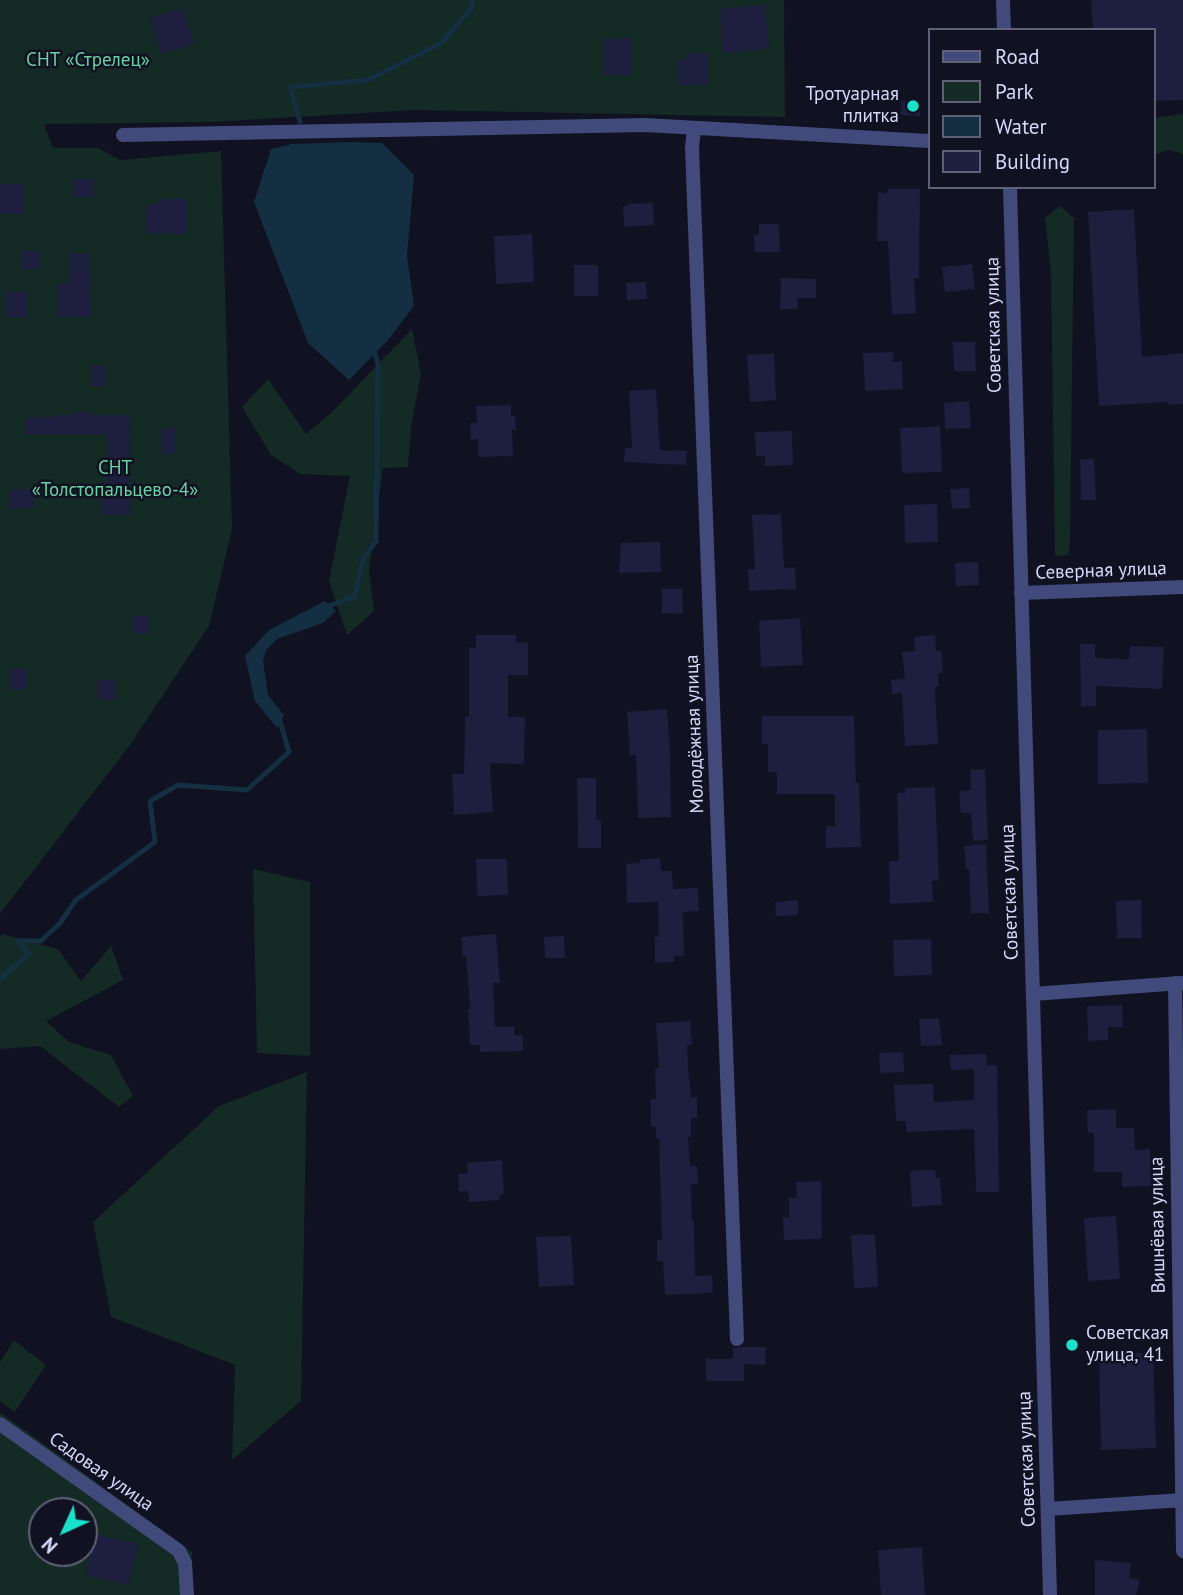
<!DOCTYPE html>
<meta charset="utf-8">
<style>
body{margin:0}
#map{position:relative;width:1183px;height:1595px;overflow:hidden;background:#101121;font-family:"PT Sans",sans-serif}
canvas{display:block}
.legend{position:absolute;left:928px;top:28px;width:228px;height:161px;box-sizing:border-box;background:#101121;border:2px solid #5f6178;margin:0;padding:9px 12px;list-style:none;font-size:21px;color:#d5d8fa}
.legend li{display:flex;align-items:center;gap:14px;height:35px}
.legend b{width:35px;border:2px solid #5f6178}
.north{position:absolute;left:28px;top:1497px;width:70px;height:70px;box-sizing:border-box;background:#101121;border:2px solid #5f6178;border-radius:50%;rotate:225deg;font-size:19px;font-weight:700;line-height:28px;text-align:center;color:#d5d8fa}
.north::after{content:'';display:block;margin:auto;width:24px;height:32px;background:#1be0ca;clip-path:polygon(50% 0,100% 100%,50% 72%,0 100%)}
</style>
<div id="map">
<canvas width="1183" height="1595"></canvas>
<ul class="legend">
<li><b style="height:9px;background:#414a7a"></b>Road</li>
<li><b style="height:19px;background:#142a24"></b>Park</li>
<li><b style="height:19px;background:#132f41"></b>Water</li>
<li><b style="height:19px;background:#1e1e3f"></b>Building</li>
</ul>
<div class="north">N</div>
</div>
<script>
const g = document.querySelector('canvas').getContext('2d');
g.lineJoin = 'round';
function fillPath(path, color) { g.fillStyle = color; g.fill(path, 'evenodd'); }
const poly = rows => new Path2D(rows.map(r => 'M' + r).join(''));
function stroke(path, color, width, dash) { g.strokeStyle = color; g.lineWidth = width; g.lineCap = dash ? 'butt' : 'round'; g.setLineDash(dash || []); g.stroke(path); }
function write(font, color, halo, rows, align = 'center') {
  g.font = font + ' "PT Sans",sans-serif'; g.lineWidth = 5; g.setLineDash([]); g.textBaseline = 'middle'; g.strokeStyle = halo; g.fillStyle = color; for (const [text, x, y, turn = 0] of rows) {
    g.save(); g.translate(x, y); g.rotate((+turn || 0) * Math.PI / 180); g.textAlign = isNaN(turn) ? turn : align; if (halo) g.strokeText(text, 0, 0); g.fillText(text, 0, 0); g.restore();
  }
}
fillPath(poly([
 [0,0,784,0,785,117,414,110,211,122,44,124,53,148,98,148,120,160,221,151,232,529,209,626,130,745,3,910,0,913],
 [1183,114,1183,154,1169,150,1153,155,1153,118],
 [1060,206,1074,218,1070,541,1068,555,1055,556,1051,273,1045,218],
 [412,329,421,374,411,427,408,467,383,468,369,569,374,611,347,635,329,581,350,476,300,474,271,455,242,407,268,379,306,434,332,412],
 [253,869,310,882,310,1056,257,1053],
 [2,934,58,949,81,981,111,946,123,980,46,1021,69,1042,111,1055,133,1096,119,1107,40,1046,0,1049,0,937],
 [307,1072,301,1401,232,1460,235,1365,111,1317,93,1222,219,1106],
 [14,1340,46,1365,15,1412,0,1401,0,1362],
 [0,1412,192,1552,190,1595,0,1595],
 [42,1511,84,1511,84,1553,42,1553]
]), '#142a24');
fillPath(poly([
 [350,142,382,143,414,175,407,256,414,306,388,340,349,380,308,343,254,202,271,149,292,144],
 [325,601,336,611,323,623,277,639,267,649,263,660,268,695,284,715,277,728,255,701,245,656,269,630]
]), '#132f41');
stroke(poly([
 [300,122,290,87,368,80,441,43,471,9,472,0],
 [324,608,355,596,363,559,376,541,378,364,373,348],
 [0,979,29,954,18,941,41,941,60,923,76,900,155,842,150,801,178,785,247,790,289,752,279,718]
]), '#132f41', 5);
fillPath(poly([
 [1091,0,1183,0,1183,100,1153,101,1153,30,1093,30],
 [765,5,769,49,723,53,720,9],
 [183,8,194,44,161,54,150,18],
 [631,38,632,75,604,75,604,39],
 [688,53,707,53,707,85,678,85,678,59,688,59],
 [901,101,920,101,920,116,901,115],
 [73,179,93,179,93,197,73,197],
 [0,184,23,184,23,214,0,214],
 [888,189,920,189,919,278,914,278,916,313,892,315,888,241,877,241,878,192,887,193],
 [159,199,188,199,188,234,146,233,147,204,159,203],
 [653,203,654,225,624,227,623,206,628,206,627,204],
 [1134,209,1142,357,1183,353,1183,404,1169,405,1168,402,1099,406,1088,212],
 [759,224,779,224,780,252,755,252,754,235,759,235],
 [532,234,534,282,496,284,494,236],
 [22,251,39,251,39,269,22,269],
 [70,253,90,253,91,317,57,317,57,284,68,284],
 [972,264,975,289,945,292,942,267],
 [574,265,598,265,598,296,574,296],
 [781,278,816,279,816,298,798,298,798,309,780,309],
 [646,282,647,299,627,300,626,283],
 [5,292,28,292,28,318,5,317],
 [953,342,975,342,976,371,954,371],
 [893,352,893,362,902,361,903,389,865,391,863,353],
 [774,353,776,400,750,402,747,355],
 [91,365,106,365,106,386,91,386],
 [656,389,660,450,687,451,686,465,624,462,625,448,632,448,629,391],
 [969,401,971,428,945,429,944,403],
 [511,405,511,416,515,416,516,430,512,430,513,456,478,457,478,439,471,440,470,423,477,423,476,406],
 [74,412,91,412,91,415,129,415,130,515,101,515,101,482,108,482,108,434,25,434,25,417,59,417,59,415,74,415],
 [940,426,942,472,902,473,900,428],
 [161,428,176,428,176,454,161,454],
 [792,431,793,465,765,466,765,456,756,456,755,432],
 [1080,459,1094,459,1096,500,1081,500],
 [969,488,970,508,952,509,950,489],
 [9,489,34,489,34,508,9,509],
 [937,504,938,542,905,543,904,505],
 [781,514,784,568,795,567,796,589,749,591,748,569,755,569,752,515],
 [660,542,661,572,619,573,621,543],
 [978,562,979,585,956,586,955,563],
 [662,589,682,589,683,613,662,614],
 [131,616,150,616,150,633,131,633],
 [800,618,803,665,761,667,759,621],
 [476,635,516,635,516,643,528,642,528,675,508,675,508,717,525,717,524,764,490,763,493,812,454,815,452,774,464,774,465,716,469,717,469,647,476,648],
 [935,635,936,651,941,651,943,673,938,673,939,686,936,687,935,693,938,744,905,746,902,693,892,694,891,680,905,678,902,652,915,651,914,637],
 [1080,644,1095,644,1095,658,1129,659,1130,646,1164,647,1162,689,1096,686,1096,706,1081,707],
 [10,669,28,669,28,689,10,689],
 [98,680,116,680,115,700,98,700],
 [667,709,670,752,671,817,638,818,636,755,630,755,627,712],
 [762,716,854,716,856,783,859,783,861,847,826,848,826,826,835,826,835,794,777,794,777,772,768,772,768,744,762,744],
 [1147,729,1148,783,1098,784,1098,730],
 [985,769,988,840,973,841,971,813,961,813,959,791,971,790,970,770],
 [577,778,596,778,596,820,601,820,601,848,578,848],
 [935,787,939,880,932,881,933,902,890,904,889,861,899,861,897,793,905,793,905,788],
 [986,844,989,913,971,913,969,869,966,869,964,846],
 [660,858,661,871,672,871,673,889,698,888,699,911,683,912,684,956,674,956,674,962,655,963,655,936,659,937,658,902,627,903,626,864,640,863,640,859],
 [476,859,507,859,508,895,477,896],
 [798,900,798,915,776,916,775,902],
 [1141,900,1142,938,1117,938,1116,901],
 [496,934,500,983,493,983,495,1027,514,1026,514,1035,523,1035,523,1051,480,1052,480,1045,470,1045,468,1009,470,1009,466,956,463,957,461,937],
 [564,936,565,958,545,958,544,937],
 [931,939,932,975,894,976,893,940],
 [1122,1005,1123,1027,1108,1027,1108,1040,1088,1041,1087,1006],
 [939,1018,942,1045,921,1046,919,1019],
 [690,1021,692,1045,687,1045,689,1080,690,1080,691,1097,697,1097,697,1118,691,1118,691,1137,688,1137,690,1166,697,1166,698,1184,691,1184,692,1221,694,1221,695,1276,712,1275,713,1293,665,1295,663,1261,657,1261,657,1240,662,1240,659,1138,656,1138,656,1127,651,1127,651,1099,656,1099,655,1068,659,1068,656,1023],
 [903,1052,904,1072,880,1073,879,1053],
 [986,1054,987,1065,997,1065,999,1192,976,1192,974,1129,907,1132,906,1121,896,1121,894,1085,933,1084,934,1102,974,1100,974,1069,951,1070,949,1055],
 [1116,1109,1116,1128,1134,1128,1135,1150,1150,1149,1151,1186,1122,1187,1122,1172,1094,1172,1094,1133,1088,1133,1087,1110],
 [502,1160,504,1194,499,1195,500,1200,469,1202,468,1191,459,1192,458,1174,468,1173,467,1163],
 [928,1170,935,1170,936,1178,940,1178,942,1205,912,1207,910,1171],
 [821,1181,822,1239,784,1240,783,1217,789,1217,789,1198,797,1198,796,1182],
 [1116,1216,1120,1279,1088,1281,1084,1218],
 [875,1234,878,1287,854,1288,851,1235],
 [571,1236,574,1285,539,1287,536,1237],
 [742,1347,766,1347,765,1365,744,1364,744,1381,706,1381,706,1359,733,1359,733,1348],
 [1153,1353,1156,1448,1101,1450,1099,1354],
 [95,1534,138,1544,128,1585,86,1575],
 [922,1547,925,1595,881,1595,878,1550],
 [1095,1560,1131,1563,1129,1578,1140,1580,1136,1595,1095,1595]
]), '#1e1e3f');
stroke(poly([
 [694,128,692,148,737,1339],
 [123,135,645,125,929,141],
 [1021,593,1183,587],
 [1175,983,1183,1551],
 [1033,994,1181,983],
 [0,1424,179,1551,185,1563,187,1595],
 [1048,1509,1183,1500]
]), '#414a7a', 14);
stroke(poly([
 [1003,0,1004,30],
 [1010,187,1050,1595]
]), '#414a7a', 14);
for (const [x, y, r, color] of [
 [913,106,7,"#1be0ca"],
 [1072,1345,7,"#1be0ca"]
]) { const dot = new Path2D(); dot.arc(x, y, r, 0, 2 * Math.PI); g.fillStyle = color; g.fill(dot); stroke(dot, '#101121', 2.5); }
write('19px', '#69d1a2', '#101121', [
 ["СНТ «Стрелец»",88,61],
 ["СНТ",115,469],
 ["«Толстопальцево-4»",115,491]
]);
write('19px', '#d5d8fa', '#101121', [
 ["Тротуарная",899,95],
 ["плитка",899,117],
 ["Советская",1086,1334,"left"],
 ["улица, 41",1086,1356,"left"]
], 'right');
write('19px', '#d5d8fa', '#101121', [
 ["Советская улица",994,325,-91],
 ["Северная улица",1101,571,-2],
 ["Молодёжная улица",695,734,-92],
 ["Советская улица",1010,892,-92],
 ["Вишнёвая улица",1158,1225,-91],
 ["Советская улица",1027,1459,-92],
 ["Садовая улица",101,1472,35]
]);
</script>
